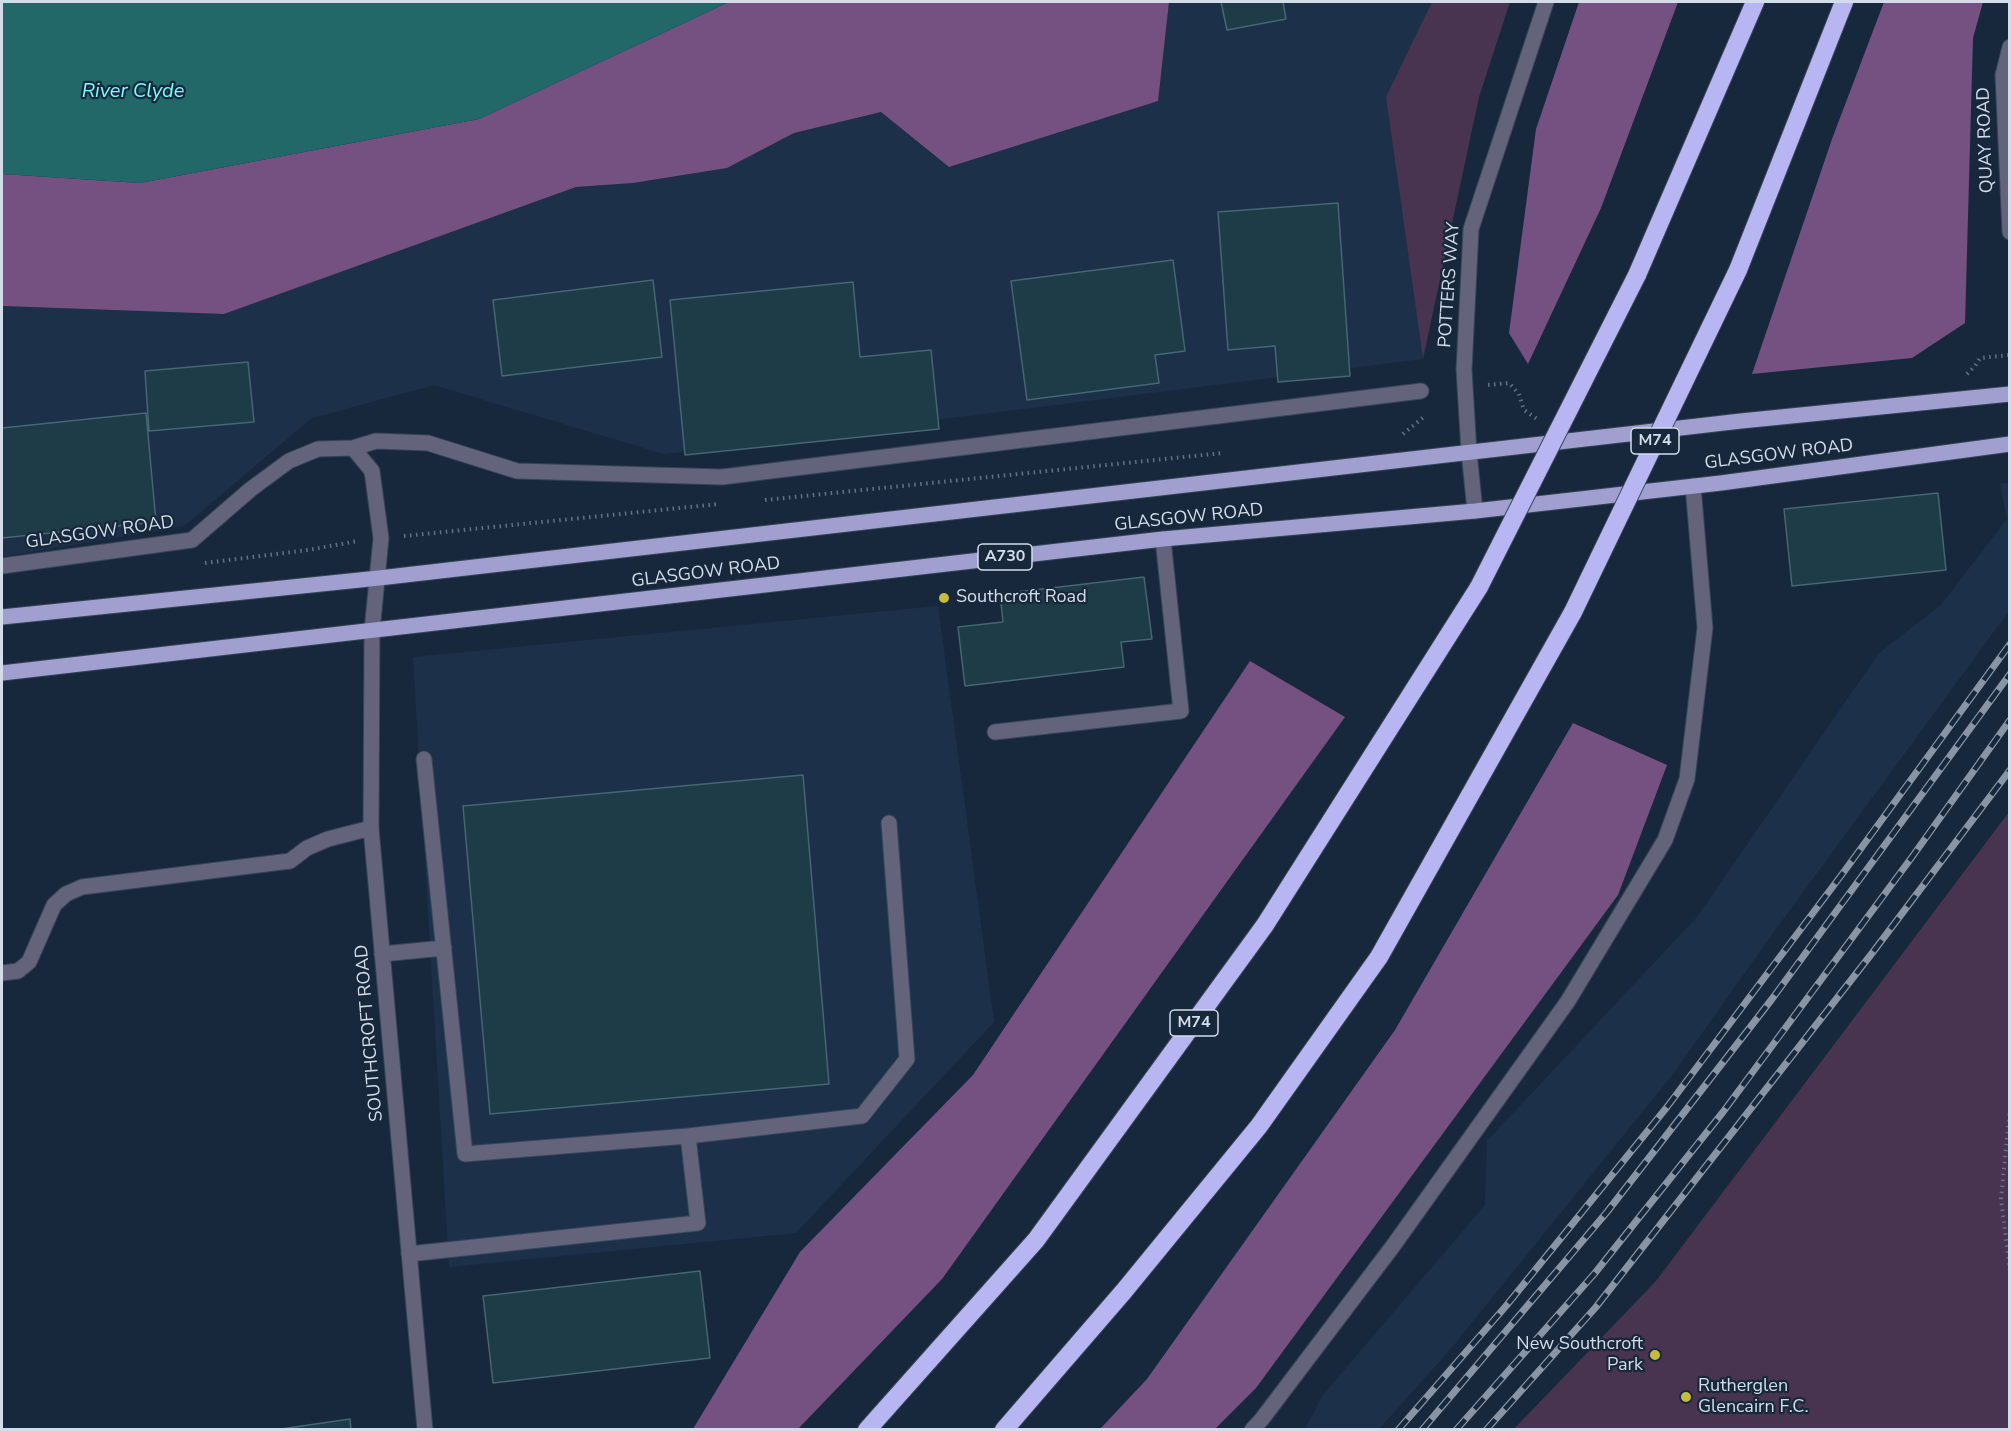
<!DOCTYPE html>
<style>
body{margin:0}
#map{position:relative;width:2011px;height:1431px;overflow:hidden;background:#18283c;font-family:"Nunito Sans",sans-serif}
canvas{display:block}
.frame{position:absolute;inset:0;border:3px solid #d3ddea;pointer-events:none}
</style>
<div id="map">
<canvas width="2011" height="1431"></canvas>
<div class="frame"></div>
</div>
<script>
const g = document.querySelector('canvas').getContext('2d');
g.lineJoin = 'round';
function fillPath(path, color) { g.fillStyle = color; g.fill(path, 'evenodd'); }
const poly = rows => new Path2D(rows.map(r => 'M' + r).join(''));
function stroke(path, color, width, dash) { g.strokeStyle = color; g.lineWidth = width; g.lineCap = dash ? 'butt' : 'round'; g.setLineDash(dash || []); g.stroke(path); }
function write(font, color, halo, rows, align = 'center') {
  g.font = font + ' "Nunito Sans",sans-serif'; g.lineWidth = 4.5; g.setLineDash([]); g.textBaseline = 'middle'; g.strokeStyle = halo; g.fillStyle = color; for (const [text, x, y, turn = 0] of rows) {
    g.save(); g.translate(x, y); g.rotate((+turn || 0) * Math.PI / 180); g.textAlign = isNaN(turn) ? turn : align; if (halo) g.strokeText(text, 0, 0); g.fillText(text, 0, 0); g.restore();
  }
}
fillPath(poly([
 [1169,2,1489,2,1386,97,1423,359,664,454,434,385,312,418,184,526,2,557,2,306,224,314,576,187,633,183,727,168,793,133,881,112,949,167,1157,101],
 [2009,483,2009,611,1768,940,1673,1074,1449,1351,1379,1429,1305,1429,1323,1395,1485,1205,1487,1141,1697,917,1879,653,1941,605,2007,519,2000,484],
 [938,606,994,1022,796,1233,449,1267,413,657]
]), '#1d304a');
fillPath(poly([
 [1432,2,1510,2,1479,97,1423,359,1386,97],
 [2009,812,2009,1429,1514,1429,1656,1281]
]), '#483450');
fillPath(poly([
 [729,2,1169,2,1158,101,949,167,881,112,794,133,727,168,633,183,576,187,224,314,2,306,2,174,140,183,479,119],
 [1579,2,1678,2,1601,208,1528,364,1509,333,1536,129],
 [1884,2,1983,2,1973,38,1965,323,1912,358,1752,374,1832,139],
 [1250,661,1345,717,942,1279,798,1429,693,1429,800,1252,973,1075],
 [1573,723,1667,765,1618,895,1256,1388,1215,1429,1100,1429,1147,1379,1395,1030]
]), '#745181');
fillPath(poly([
 [2,2,729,2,479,119,140,183,2,174]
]), '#226868');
const building = poly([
 [1221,2,1283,2,1286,19,1227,30,1221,2],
 [1338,203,1350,376,1278,382,1275,346,1228,350,1218,212,1338,203],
 [1173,260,1185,351,1155,355,1159,383,1027,400,1011,281,1173,260],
 [653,280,662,357,502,376,493,300,653,280],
 [853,282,860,357,931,350,939,429,685,455,670,300,853,282],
 [248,362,254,422,149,431,145,371,248,362],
 [146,413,156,522,2,538,2,428,146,413],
 [1938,493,1946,570,1792,586,1784,509,1938,493],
 [1144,577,1152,639,1121,642,1124,667,965,686,958,627,1003,622,1000,594,1144,577],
 [803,775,829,1084,490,1114,463,806,803,775],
 [700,1271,710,1358,493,1383,483,1296,700,1271],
 [350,1419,351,1430,274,1430,350,1419]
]);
fillPath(building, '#1d3c48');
stroke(building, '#456673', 1.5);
const lane = poly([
 [995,732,1181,711,1163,539],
 [382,954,444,948],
 [2,973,18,971,29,962,54,905,66,894,82,887,290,861,307,848,328,839,371,828],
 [688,1136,862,1116,907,1059,889,823],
 [409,1254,698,1223,688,1136,465,1154,424,759],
 [1252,1430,1262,1419,1393,1246,1568,1001,1665,840,1687,779,1705,628,1693,486]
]);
const street = poly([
 [2010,47,2003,75,2010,232],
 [353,448,376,441,428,443,517,471,722,477,1421,391],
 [1475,511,1469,452,1464,370,1471,229,1546,2],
 [2,566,192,540,251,489,289,461,318,449,353,448,372,471,381,538,372,631,371,828,425,1430]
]);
const primary = poly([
 [2,617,379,578,1741,421,2010,394],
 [2,673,1163,539,1475,511,1721,483,2010,444]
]);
const highway = poly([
 [1738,270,1844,2],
 [1637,275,1755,2],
 [867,1430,1036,1240,1265,925,1479,587],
 [1004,1430,1124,1291,1259,1126,1379,957,1573,612]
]);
stroke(lane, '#364558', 17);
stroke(street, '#364558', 17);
stroke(primary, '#364558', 17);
stroke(highway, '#364558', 20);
stroke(poly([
 [1967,374,1975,366,1980,358,2010,355],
 [1488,385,1509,383,1519,394,1524,410,1537,419],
 [1403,434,1425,416],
 [765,500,1223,453],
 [404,536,719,504],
 [205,563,308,550,358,541],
 [2010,1108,2001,1199,2010,1271]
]), '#657284', 4, [1.5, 4.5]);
stroke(lane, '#63637b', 15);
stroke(street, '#63637b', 15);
stroke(primary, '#a09fd0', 15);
stroke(highway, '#b8b6f2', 18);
const rail = poly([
 [1398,1430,1506,1306,1667,1107,1843,873,2010,644],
 [1422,1430,1607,1212,1772,999,2010,674],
 [1456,1430,1595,1273,1723,1112,1912,857,2010,720],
 [1486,1430,1596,1307,1873,952,2010,770]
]);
stroke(rail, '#8995a5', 7);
stroke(rail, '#18283c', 4.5, [14]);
const highwayBridge = poly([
 [1479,587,1637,275],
 [1573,612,1738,270]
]);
stroke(highwayBridge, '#364558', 20, []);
stroke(highwayBridge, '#b8b6f2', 18);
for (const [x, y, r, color] of [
 [944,598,6,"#c5bc3d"],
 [1655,1355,6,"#c5bc3d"],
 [1686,1397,6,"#c5bc3d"]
]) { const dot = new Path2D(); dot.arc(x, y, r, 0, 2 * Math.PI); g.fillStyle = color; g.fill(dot); stroke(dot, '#18283c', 2); }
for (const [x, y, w] of [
 [1655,441,48],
 [1005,557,54],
 [1194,1023,48]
]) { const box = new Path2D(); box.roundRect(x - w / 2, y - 13, w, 26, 4.5); g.fillStyle = '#18283c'; g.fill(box); stroke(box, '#d3ddea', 1.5); }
write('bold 16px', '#d3ddea', null, [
 ["M74",1655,441],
 ["A730",1005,557],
 ["M74",1194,1023]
]);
write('18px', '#d3ddea', '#18283c', [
 ["QUAY ROAD",1986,140,-92],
 ["POTTERS WAY",1450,285,-86],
 ["GLASGOW ROAD",1779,455,-7],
 ["GLASGOW ROAD",1189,518,-6],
 ["GLASGOW ROAD",100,533,-8],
 ["GLASGOW ROAD",706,573,-7],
 ["SOUTHCROFT ROAD",370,1033,-95]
]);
write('18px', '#d3ddea', '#18283c', [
 ["Southcroft Road",956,598],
 ["New Southcroft",1643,1345,"right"],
 ["Park",1643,1366,"right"],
 ["Rutherglen",1698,1387],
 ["Glencairn F.C.",1698,1408]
], 'left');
write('italic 20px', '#7afbfb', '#18283c', [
 ["River Clyde",133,92]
]);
</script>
